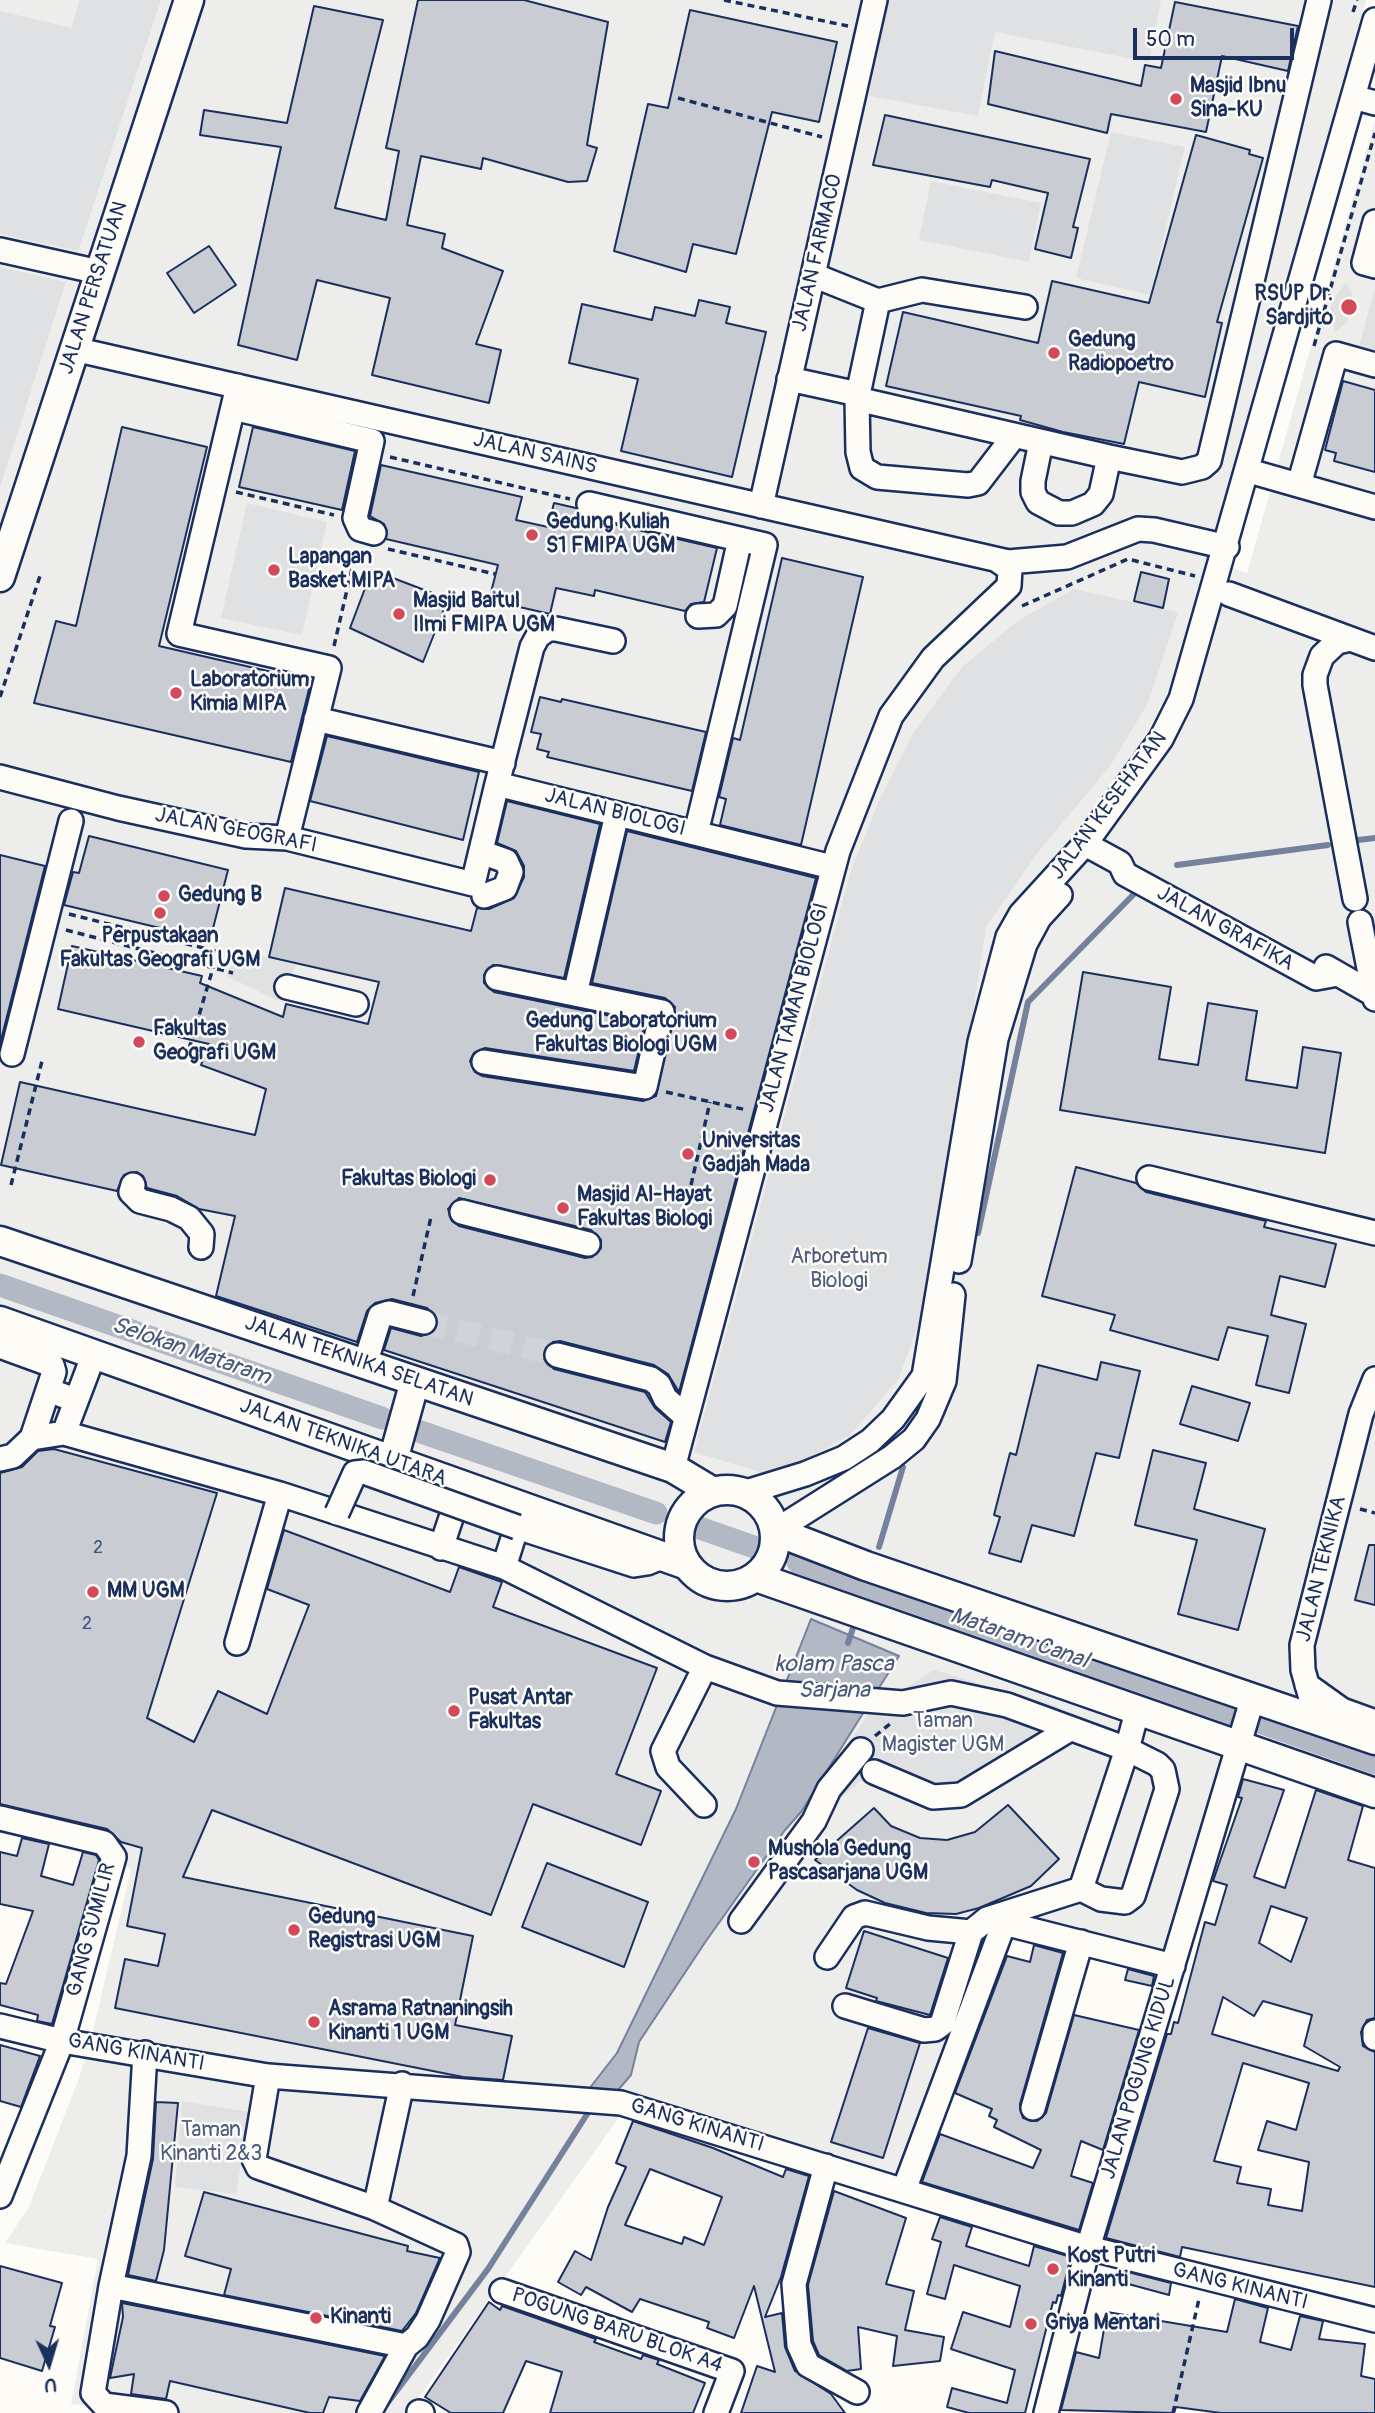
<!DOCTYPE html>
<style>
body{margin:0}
#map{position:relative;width:1375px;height:2413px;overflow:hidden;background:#fdfcf7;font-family:Pangolin,sans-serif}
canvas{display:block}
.north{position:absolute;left:14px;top:2329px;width:70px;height:70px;-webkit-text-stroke:5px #fdfcf7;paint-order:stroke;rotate:176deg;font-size:19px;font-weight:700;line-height:28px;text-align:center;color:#1b2f5e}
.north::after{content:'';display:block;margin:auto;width:24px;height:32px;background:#1b2f5e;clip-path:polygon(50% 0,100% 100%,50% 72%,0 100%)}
.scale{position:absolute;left:1133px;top:28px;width:161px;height:32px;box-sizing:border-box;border:4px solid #1b2f5e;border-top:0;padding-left:9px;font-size:21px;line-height:24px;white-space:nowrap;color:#1b2f5e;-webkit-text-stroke:5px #fdfcf7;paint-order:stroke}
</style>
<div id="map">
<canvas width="1375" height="2413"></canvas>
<div class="north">U</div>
<div class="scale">50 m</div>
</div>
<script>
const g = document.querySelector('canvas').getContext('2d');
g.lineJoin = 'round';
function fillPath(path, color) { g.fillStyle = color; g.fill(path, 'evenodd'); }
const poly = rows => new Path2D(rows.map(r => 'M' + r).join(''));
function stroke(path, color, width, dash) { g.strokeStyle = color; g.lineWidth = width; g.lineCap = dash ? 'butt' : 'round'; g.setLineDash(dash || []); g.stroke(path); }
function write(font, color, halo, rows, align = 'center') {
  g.font = font + ' Pangolin,sans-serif'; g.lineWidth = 5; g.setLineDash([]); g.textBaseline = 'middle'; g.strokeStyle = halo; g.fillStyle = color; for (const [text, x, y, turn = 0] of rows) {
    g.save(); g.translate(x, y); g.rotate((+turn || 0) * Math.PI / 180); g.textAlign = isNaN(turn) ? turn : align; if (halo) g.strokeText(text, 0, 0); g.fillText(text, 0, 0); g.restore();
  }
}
fillPath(poly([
 [0,0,1366,0,1208,559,1247,573,1375,120,1375,1725,1264,1687,1182,1972,1005,1925,908,2189,632,2099,408,2413,159,2413,71,2404,98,2259,5,2243,29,2207,79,2078,93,2031,131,1869,0,1829]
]), '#edeeec');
fillPath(poly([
 [79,0,161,0,78,251,0,234,0,11,72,28],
 [888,0,1161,0,1149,62,995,32,978,116,869,96],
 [1111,132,1185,147,1150,295,1076,278],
 [931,181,1041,203,1029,262,919,240],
 [0,267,66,282,0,487],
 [1346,283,1352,291,1353,307,1347,322,1336,332,1330,317,1331,301],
 [1375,288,1375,355,1358,350],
 [247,503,327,522,302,635,221,618],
 [1074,589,1178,612,1148,703,1110,766,1038,852,986,927,930,1293,898,1380,849,1436,789,1468,763,1473,694,1452,850,873,879,801,914,732,962,667,1019,620],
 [240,950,296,965,279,1001,226,976],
 [934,1670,1057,1706,1069,1713,1007,1763,936,1793,876,1769,816,1818,803,1808,872,1709],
 [182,2101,249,2112,236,2194,175,2187]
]), '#e0e1e3');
const water = poly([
 [811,1619,899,1656,801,1812,785,1830,706,1941,639,2042,631,2075,612,2097,585,2094,617,2053,736,1809,811,1619]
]);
fillPath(water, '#b3b8c5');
stroke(water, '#76819c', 2);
stroke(poly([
 [1358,840,1375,838],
 [1177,865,1328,845],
 [978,1233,1028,1002,1133,895],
 [879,1547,903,1467],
 [848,1643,853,1628],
 [383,2409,488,2269,591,2108]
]), '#76819c', 6);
stroke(poly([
 [0,1285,382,1418],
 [418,1431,656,1513],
 [694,1526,754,1547],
 [798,1562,1240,1716],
 [1256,1721,1375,1763]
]), '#b3b8c5', 23);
const building = poly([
 [418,0,524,0,608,22,587,145,597,148,587,181,568,182,483,158,481,169,421,156,407,225,445,234,442,248,503,271,476,344,501,350,489,403,372,375,390,298,317,280,297,360,238,345,281,147,200,135,204,110,287,123,314,6,383,20,335,208,386,220,399,151,386,148,418,0],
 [1175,2,1298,26,1288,71,1222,56,1206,132,1111,114,1107,133,988,104,995,51,1141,86,1145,65,1161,68,1175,2],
 [690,10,837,42,819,122,772,112,736,254,693,244,686,272,614,251,648,104,668,108,690,10],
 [885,115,1090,159,1073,227,1078,228,1071,258,1035,249,1048,193,992,180,990,187,873,165,885,115],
 [1196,135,1250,150,1249,154,1263,158,1217,322,1222,323,1205,397,1139,382,1124,444,1063,432,1020,420,1021,416,886,386,903,312,1038,343,1052,281,1149,303,1196,135],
 [209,246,236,285,194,313,167,273,209,246],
 [699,300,730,307,726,323,766,332,732,477,621,451,638,379,569,363,582,304,652,320,655,307,695,316,699,300],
 [1343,381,1375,390,1375,472,1334,461,1336,453,1325,450,1343,381],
 [122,427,207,447,159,646,311,681,291,762,34,703,56,621,76,626,122,427],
 [253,427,355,451,342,510,239,487,253,427],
 [381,465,522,497,516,520,548,527,554,503,576,508,586,518,717,548,704,602,691,604,685,611,595,590,594,596,556,588,550,614,489,600,498,565,386,539,384,524,370,516,381,465],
 [782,558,863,577,801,845,720,825,726,799,719,797,733,738,740,740,782,558],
 [372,570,448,599,423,662,350,628,372,570],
 [1141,572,1169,579,1163,608,1134,601,1141,572],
 [540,697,561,702,562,699,706,732,692,791,547,757,549,752,537,749,541,734,531,732,540,697],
 [327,736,479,772,463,840,310,801,327,736],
 [507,801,600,824,564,978,493,965,484,975,484,983,494,992,645,1023,634,1071,485,1048,474,1053,470,1061,475,1072,482,1076,643,1101,656,1096,675,1007,665,998,592,983,627,831,816,878,679,1392,668,1374,654,1365,560,1341,553,1342,544,1351,544,1359,554,1369,645,1392,655,1408,671,1422,665,1442,384,1350,391,1328,421,1336,433,1332,438,1319,427,1308,392,1299,375,1303,367,1311,357,1342,216,1296,235,1216,199,1209,177,1196,147,1188,143,1176,137,1172,124,1175,117,1191,1,1165,20,1082,255,1135,266,1089,201,1065,209,1044,58,1009,72,946,202,976,200,983,283,1017,286,1004,368,1024,379,982,269,957,285,888,471,931,477,908,489,909,514,898,524,877,524,866,516,851,497,843,507,801],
 [459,1198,591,1230,601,1240,601,1248,592,1257,585,1258,459,1226,452,1221,448,1209,459,1198],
 [89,836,228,870,210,940,64,905,73,872,79,873,89,836],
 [0,855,45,866,0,1044,0,855],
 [1083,972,1171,987,1159,1059,1198,1065,1208,1003,1257,1011,1246,1080,1297,1088,1303,1047,1341,1053,1325,1153,1060,1110,1083,972],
 [1076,1167,1136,1183,1146,1192,1266,1221,1264,1227,1336,1244,1325,1287,1280,1276,1271,1315,1306,1324,1289,1393,1256,1385,1268,1336,1228,1327,1218,1360,1110,1330,1115,1315,1042,1296,1076,1167],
 [1101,1362,1140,1371,1119,1458,1096,1453,1074,1536,1032,1525,1021,1562,989,1553,1000,1517,994,1515,1010,1453,1016,1455,1038,1365,1097,1380,1101,1362],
 [1192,1386,1250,1403,1238,1441,1180,1424,1192,1386],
 [54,1449,217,1493,147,1718,194,1742,218,1691,267,1714,309,1605,267,1589,284,1530,450,1592,459,1567,482,1575,502,1582,493,1607,657,1668,616,1774,661,1791,641,1845,533,1804,491,1915,212,1810,183,1877,473,1936,455,2025,512,2036,503,2080,463,2077,115,2008,125,1959,158,1966,165,1934,127,1926,142,1848,121,1842,107,1829,0,1804,0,1473,22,1467,38,1451,54,1449],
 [1153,1450,1206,1463,1194,1509,1265,1529,1238,1630,1178,1614,1197,1540,1135,1525,1153,1450],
 [1369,1545,1375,1545,1375,1605,1355,1600,1369,1545],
 [1243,1779,1284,1790,1254,1877,1285,1888,1316,1790,1363,1806,1348,1860,1375,1868,1375,2018,1367,2020,1361,2032,1363,2046,1375,2052,1375,2287,1182,2247,1180,2257,1106,2238,1167,2034,1171,2034,1174,2022,1178,2023,1205,1922,1215,1925,1227,1885,1213,1881,1242,1798,1238,1797,1243,1779],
 [1271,1906,1307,1918,1291,1962,1259,1943,1271,1906],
 [1223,1997,1254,2016,1263,2001,1312,2015,1304,2046,1340,2067,1338,2071,1212,2034,1223,1997],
 [1243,2063,1309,2083,1296,2130,1267,2121,1258,2150,1309,2162,1302,2211,1268,2205,1271,2189,1237,2183,1241,2167,1214,2161,1243,2063],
 [1008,1805,1059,1859,1031,1886,979,1908,956,1914,926,1913,885,1903,857,1890,815,1860,874,1808,891,1826,920,1838,947,1840,975,1832,1008,1805],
 [22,1838,49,1844,41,1876,73,1885,83,1852,96,1855,99,1860,52,2024,37,2021,38,2015,0,2005,0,1983,6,1984,33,1911,0,1904,0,1852,17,1856,22,1838],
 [547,1863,648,1902,624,1967,522,1927,547,1863],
 [864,1931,948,1958,930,2015,876,2001,877,1998,846,1988,864,1931],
 [1034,1945,1063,1953,1020,2104,1023,2118,1037,2121,1046,2113,1074,2015,1139,2030,1103,2150,1081,2141,1071,2176,1093,2183,1079,2230,922,2182,940,2134,1033,2168,1041,2150,994,2127,997,2120,989,2116,992,2109,955,2093,1007,1956,1030,1962,1034,1945],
 [1128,1969,1154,1976,1152,1986,1125,1980,1128,1969],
 [868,2028,920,2043,883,2158,831,2142,868,2028],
 [0,2045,40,2056,21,2107,0,2101,0,2045],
 [156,2102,178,2103,164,2250,156,2281,128,2275,153,2159,156,2102],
 [633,2121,713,2148,783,2177,786,2169,809,2176,781,2277,765,2317,782,2313,785,2347,795,2371,831,2394,845,2413,741,2413,757,2366,775,2372,754,2286,734,2338,707,2328,709,2322,640,2299,632,2312,586,2287,581,2295,558,2282,575,2251,591,2260,608,2207,626,2167,616,2163,633,2121],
 [650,2169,722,2197,704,2245,684,2237,682,2244,625,2225,650,2169],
 [834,2191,906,2218,886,2284,914,2291,905,2330,944,2337,940,2361,893,2366,897,2336,858,2327,861,2369,847,2371,819,2355,813,2341,808,2285,834,2191],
 [204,2192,408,2246,407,2251,440,2258,416,2313,402,2331,224,2295,231,2269,185,2256,204,2192],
 [940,2217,972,2227,966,2246,1029,2266,1034,2246,1071,2257,1061,2296,1058,2295,1056,2303,1053,2302,1025,2413,969,2413,947,2407,952,2388,1007,2403,1015,2370,951,2349,963,2312,1010,2327,1020,2286,954,2265,945,2299,927,2294,941,2242,932,2239,940,2217],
 [0,2266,62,2283,50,2326,55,2327,42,2371,0,2358,0,2266],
 [1124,2271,1171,2283,1169,2295,1121,2282,1124,2271],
 [1235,2299,1268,2308,1260,2342,1291,2350,1300,2316,1323,2321,1319,2339,1365,2344,1361,2376,1375,2379,1375,2413,1221,2413,1176,2407,1174,2413,1061,2410,1076,2352,1099,2358,1107,2312,1227,2332,1235,2299],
 [489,2302,500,2310,502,2306,596,2339,594,2342,641,2359,643,2355,659,2360,657,2364,705,2383,693,2413,550,2413,562,2372,526,2361,503,2413,451,2413,425,2397,489,2302],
 [122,2303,158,2310,385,2356,360,2401,329,2397,323,2413,310,2413,170,2381,166,2399,131,2394,134,2374,110,2378,123,2317,122,2303]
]);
fillPath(building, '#c9ccd3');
stroke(building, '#1b2f5e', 2);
stroke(poly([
 [424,1322,557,1355]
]), '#d0d3d8', 23, [23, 11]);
const minor = poly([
 [1353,97,1375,103],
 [1375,222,1364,263,1375,266],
 [0,250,99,272],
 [813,275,878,301],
 [1025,307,922,290,878,301,857,399,1109,457,1101,494,1093,504,1072,513,1059,513,1038,502,1033,492,1033,481,1041,442],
 [74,349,1008,562,1067,557,1138,529,1154,530,1227,547],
 [789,379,858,394],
 [238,386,179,634,329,668,287,838],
 [857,399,858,452,862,468,877,477,968,485,978,483,1014,436],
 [233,408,372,441,355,518,360,529,374,533],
 [1109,457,1182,472,1202,467,1209,461,1319,0],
 [1249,471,1375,507],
 [1299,485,1336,354,1375,365],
 [589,504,765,545,696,833],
 [761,506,875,0],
 [1229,594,1375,648],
 [698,616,716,615,725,606,740,539],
 [1351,639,1337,642,1322,656,1315,675,1315,685,1355,899],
 [316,719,503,763],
 [0,777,118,808,246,836,287,838,473,884,497,784,832,867],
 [497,784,532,647,538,636,548,629,556,629,613,641],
 [1085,844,1120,863,1125,874,1316,978,1338,974],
 [481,852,506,861,511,872,505,888,484,896],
 [1360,922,1375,999],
 [1326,967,1375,995],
 [287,987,356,1004],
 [575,994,617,814],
 [12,1054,71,821],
 [484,1062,645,1087,662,1012,497,978],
 [1149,1178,1375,1233],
 [133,1185,131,1192,140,1201,171,1209,189,1218,202,1234,201,1247],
 [462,1212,588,1244],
 [959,1261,996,1039,1025,944,1039,918,1060,895],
 [0,1346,52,1365,54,1372,48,1390,75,1400],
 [557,1355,651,1379,659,1385,665,1398,686,1417],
 [365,1364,380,1316,389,1313,424,1322],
 [64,1433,280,1494],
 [32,1438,48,1390],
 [0,1459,13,1456,32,1438,64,1433,94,1354],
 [673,1468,838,851,891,716,933,658,1009,586,1010,569,997,560],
 [743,1493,805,1474,844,1458,870,1441,893,1419,924,1376,980,1042,1008,937,1021,914,1085,844,1161,739,1181,699,1375,20],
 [517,1527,634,1565,647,1563,664,1556],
 [775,1531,892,1457,914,1439,928,1419,944,1381,953,1295],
 [441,1548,461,1488],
 [504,1567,521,1513],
 [237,1643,280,1494,504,1567,705,1667,777,1693,903,1703,951,1693,1007,1705,1127,1749,1157,1764,1163,1770,1167,1789,1133,1896,1125,1902,1101,1899,1081,1889,1127,1749,1137,1712],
 [1307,1685,1342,1710,1375,1722],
 [1317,1720,1303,1670,1302,1645,1361,1414,1375,1379],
 [874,1772,933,1797,961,1795,1070,1729],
 [704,1805,668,1767,663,1751,705,1667],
 [0,1818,104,1843,114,1857,62,2041,0,2196],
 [741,1921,814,1821,829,1789,861,1750],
 [827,1957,854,1917,865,1913,928,1928,971,1932],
 [845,2006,924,2030,935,2029,942,2024,971,1932,987,1919,1081,1889],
 [0,2026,62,2041,268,2076,621,2103,1088,2248,1375,2320],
 [1375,2032,1375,2038],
 [145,2053,139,2156,111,2286,93,2393,104,2405,166,2413],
 [1033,2108,1081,1942],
 [826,2166,794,2284,799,2345,808,2365,857,2392],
 [904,2190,1004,1923,1173,1966],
 [375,2208,402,2084],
 [111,2286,406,2346,417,2337,428,2320,458,2252,456,2245,375,2208,258,2167,254,2159,268,2076],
 [502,2291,732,2371,716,2413],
 [419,2412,422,2413],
 [369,2413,406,2346],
 [1046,2413,1088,2248,1253,1697]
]);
const major = poly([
 [0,577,189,0],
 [0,1241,673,1468,713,1492],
 [0,1321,687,1565],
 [393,1460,415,1381],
 '679 1538a48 48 0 1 1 96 0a48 48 0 1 1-96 0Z',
 [775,1531,866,1566,1375,1740],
 [756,1577,1375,1793]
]);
stroke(minor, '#1b2f5e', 28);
stroke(major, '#1b2f5e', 33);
stroke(poly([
 [724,0,848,26],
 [1353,12,1357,0],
 [678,98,822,137],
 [1314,346,1375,133],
 [390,457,570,499],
 [236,492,334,515],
 [388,549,495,574],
 [1022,606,1128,559,1195,576],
 [334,646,356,551],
 [0,697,40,576],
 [69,914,219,952],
 [66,930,233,973],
 [189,1049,213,968],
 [666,1092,747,1110],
 [11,1185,42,1061],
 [691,1185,710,1102],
 [413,1296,431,1217],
 [1360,1509,1375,1513],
 [875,1736,891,1723],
 [1173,2413,1199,2299]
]), '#1b2f5e', 3.5, [7, 5]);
stroke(minor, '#fdfcf7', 23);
stroke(major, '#fdfcf7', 28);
const minorBridge = poly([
 [337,1513,355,1473,364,1472,517,1527]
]);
stroke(minorBridge, '#1b2f5e', 28, []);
stroke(minorBridge, '#fdfcf7', 23);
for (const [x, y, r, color] of [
 [1176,99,7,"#d1495b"],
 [1349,307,9,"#d1495b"],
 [1054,353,7,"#d1495b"],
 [532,535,7,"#d1495b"],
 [274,570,7,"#d1495b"],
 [399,614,7,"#d1495b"],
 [176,693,7,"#d1495b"],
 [164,896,7,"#d1495b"],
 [160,913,7,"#d1495b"],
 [731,1034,7,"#d1495b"],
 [139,1042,7,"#d1495b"],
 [688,1154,7,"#d1495b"],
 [490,1180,7,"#d1495b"],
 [563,1208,7,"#d1495b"],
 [93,1592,7,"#d1495b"],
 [454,1711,7,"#d1495b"],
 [754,1862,7,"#d1495b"],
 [294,1930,7,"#d1495b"],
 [314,2022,7,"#d1495b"],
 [1053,2269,7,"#d1495b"],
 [316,2318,7,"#d1495b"],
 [1031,2324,7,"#d1495b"]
]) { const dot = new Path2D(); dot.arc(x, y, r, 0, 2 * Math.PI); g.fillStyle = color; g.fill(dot); stroke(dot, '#fdfcf7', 2.5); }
write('18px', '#46567b', null, [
 ["2",98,1548],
 ["2",87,1624]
]);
write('bold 21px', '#1b2f5e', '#fdfcf7', [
 ["Masjid Ibnu",1190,87],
 ["Sina-KU",1190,111],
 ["RSUP Dr.",1333,295,"right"],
 ["Sardjito",1333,319,"right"],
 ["Gedung",1068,341],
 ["Radiopoetro",1068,365],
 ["Gedung Kuliah",546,523],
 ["S1 FMIPA UGM",546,547],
 ["Lapangan",288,558],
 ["Basket MIPA",288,582],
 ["Masjid Baitul",413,602],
 ["Ilmi FMIPA UGM",413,626],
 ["Laboratorium",190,681],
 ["Kimia MIPA",190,705],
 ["Gedung B",178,896],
 ["Perpustakaan",160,937,"center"],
 ["Fakultas Geografi UGM",160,961,"center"],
 ["Gedung Laboratorium",717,1022,"right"],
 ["Fakultas Biologi UGM",717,1046,"right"],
 ["Fakultas",153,1030],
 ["Geografi UGM",153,1054],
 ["Universitas",702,1142],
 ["Gadjah Mada",702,1166],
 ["Fakultas Biologi",476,1180,"right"],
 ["Masjid Al-Hayat",577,1196],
 ["Fakultas Biologi",577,1220],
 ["MM UGM",107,1592],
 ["Pusat Antar",468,1699],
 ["Fakultas",468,1723],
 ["Mushola Gedung",768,1850],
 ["Pascasarjana UGM",768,1874],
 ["Gedung",308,1918],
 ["Registrasi UGM",308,1942],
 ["Asrama Ratnaningsih",328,2010],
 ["Kinanti 1 UGM",328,2034],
 ["Kost Putri",1067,2257],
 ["Kinanti",1067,2281],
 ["Kinanti",330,2318],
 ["Griya Mentari",1045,2324]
], 'left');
write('21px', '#1b2f5e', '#fdfcf7', [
 ["JALAN FARMACO",818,253,-77],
 ["JALAN PERSATUAN",94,288,-72],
 ["JALAN SAINS",535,454,13],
 ["JALAN KESEHATAN",1109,806,-53],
 ["JALAN BIOLOGI",615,813,14],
 ["JALAN GEOGRAFI",236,831,11],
 ["JALAN GRAFIKA",1225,929,29],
 ["JALAN TAMAN BIOLOGI",795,1008,-75],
 ["JALAN TEKNIKA SELATAN",359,1362,19],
 ["JALAN TEKNIKA UTARA",343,1443,20],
 ["JALAN TEKNIKA",1322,1569,-76],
 ["GANG SUMILIR",92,1930,-75],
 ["GANG KINANTI",136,2053,10],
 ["JALAN POGUNG KIDUL",1139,2078,-73],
 ["GANG KINANTI",697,2126,17],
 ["GANG KINANTI",1240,2287,14],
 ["POGUNG BARU BLOK A4",617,2331,19]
]);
write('21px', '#4c5c7f', '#fdfcf7', [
 ["Arboretum",839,1258],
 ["Biologi",839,1282],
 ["Taman",943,1722],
 ["Magister UGM",943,1746],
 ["Taman",211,2131],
 ["Kinanti 2&3",211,2155]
]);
write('italic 23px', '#49587d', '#fdfcf7', [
 ["Selokan Mataram",191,1352,19],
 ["Mataram Canal",1019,1639,19],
 ["kolam Pasca",834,1665],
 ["Sarjana",834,1691]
]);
</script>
